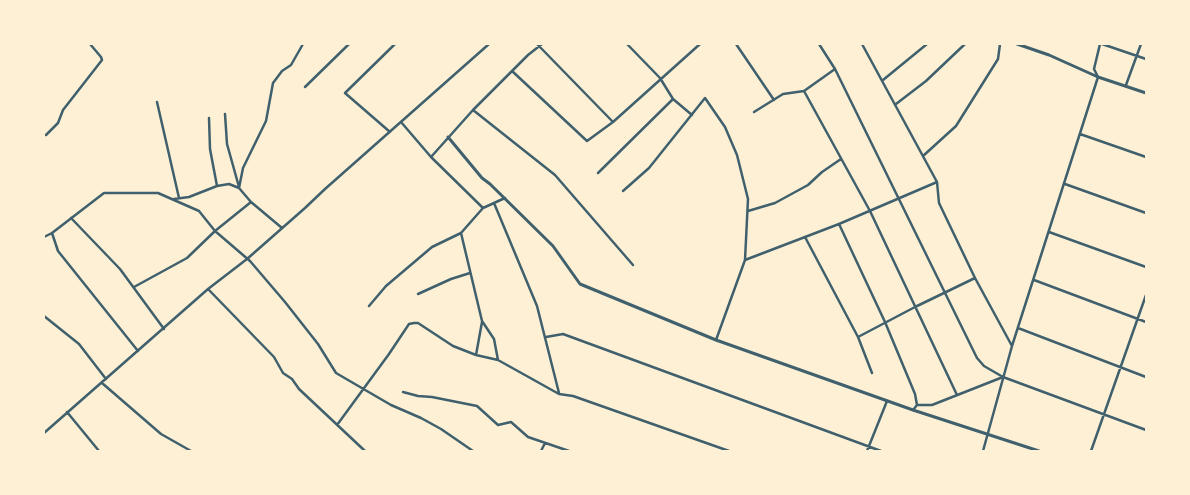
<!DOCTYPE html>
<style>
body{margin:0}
#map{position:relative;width:1190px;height:495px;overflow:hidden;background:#fdf0d5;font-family:"DM Sans",sans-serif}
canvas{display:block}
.frame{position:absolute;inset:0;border:45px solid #fdf0d5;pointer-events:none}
</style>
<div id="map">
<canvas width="1190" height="495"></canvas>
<div class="frame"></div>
</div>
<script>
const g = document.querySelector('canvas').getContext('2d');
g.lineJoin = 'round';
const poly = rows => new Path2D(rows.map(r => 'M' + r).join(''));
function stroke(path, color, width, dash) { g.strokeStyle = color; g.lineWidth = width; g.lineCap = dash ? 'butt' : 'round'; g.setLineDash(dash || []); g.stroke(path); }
stroke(poly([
 [537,44,613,122],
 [736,44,774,100],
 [819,44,835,69,977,358,984,366,1003,377,1146,430],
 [862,44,937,182,939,203,975,278,1012,346],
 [1102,44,1146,59],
 [512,71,587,141,613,122,700,44],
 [883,80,927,44],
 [1126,85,1141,44],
 [305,87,349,44],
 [804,91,870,211,957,395],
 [673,99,692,115],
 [157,102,179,198],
 [896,104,926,81,965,44],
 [473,110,555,175,633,265],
 [754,112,783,94,804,91,835,69],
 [225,114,227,144,239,187],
 [209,118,210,149,217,186],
 [401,122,431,157,483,208],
 [390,132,345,93,395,44],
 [1080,134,1146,157],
 [46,135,58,123,63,110,102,60,101,57,90,44],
 [923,156,956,126,998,59,1000,44],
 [431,157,473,110,528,55,542,44],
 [598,173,673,99,660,78,627,44],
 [1065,184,1146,213],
 [239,188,243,168,266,121,273,83,282,71,291,65,303,44],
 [623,191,649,168,705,98,725,127,737,155,748,199,745,260],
 [174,199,189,197,217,186,229,184,239,188,251,202,282,228],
 [494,203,537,306,559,393],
 [748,211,775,203,808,185,822,172,841,159],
 [71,218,120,269,164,329],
 [839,224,885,322,915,394,917,405],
 [1049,232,1146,267],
 [52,233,58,251,138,351],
 [461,233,482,321,494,339,498,360],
 [44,237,52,233,104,193,158,193,199,211,215,231,250,261,285,302,318,344,336,373,391,405,421,418,441,429,473,451],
 [805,237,858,337,872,373],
 [1034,280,1146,322],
 [134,287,187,258,215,231,251,202],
 [208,289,274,357,283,373,292,379,299,389,365,451],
 [418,294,451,279,470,273],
 [369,306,386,286,432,247,461,233,483,208,505,198],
 [44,316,79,344,106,379],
 [1018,328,1146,377],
 [546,337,563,334,881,451],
 [858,337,915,307,975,278],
 [716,340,745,260,839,224,937,182],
 [476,355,482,322],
 [102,383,161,434,191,451],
 [403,392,418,396,432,397,477,406,498,425,511,422,528,437,569,451],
 [913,410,917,405,932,405,1003,377],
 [67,412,99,451],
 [337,425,389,354,409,324,414,323,418,323,453,346,476,355,498,360,559,394,573,396,729,451],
 [44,433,208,289,247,259,305,208,325,189,489,44],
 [541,451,545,443],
 [867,451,887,401],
 [983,451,1012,346,1098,77,1094,69,1100,44],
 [1091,451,1146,295]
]), '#3f606c', 2.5);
stroke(poly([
 [1017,44,1049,55,1098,77,1146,93],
 [448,137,482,178,490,184,553,246,580,284,716,340,913,410,1039,451]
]), '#3f606c', 3);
</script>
